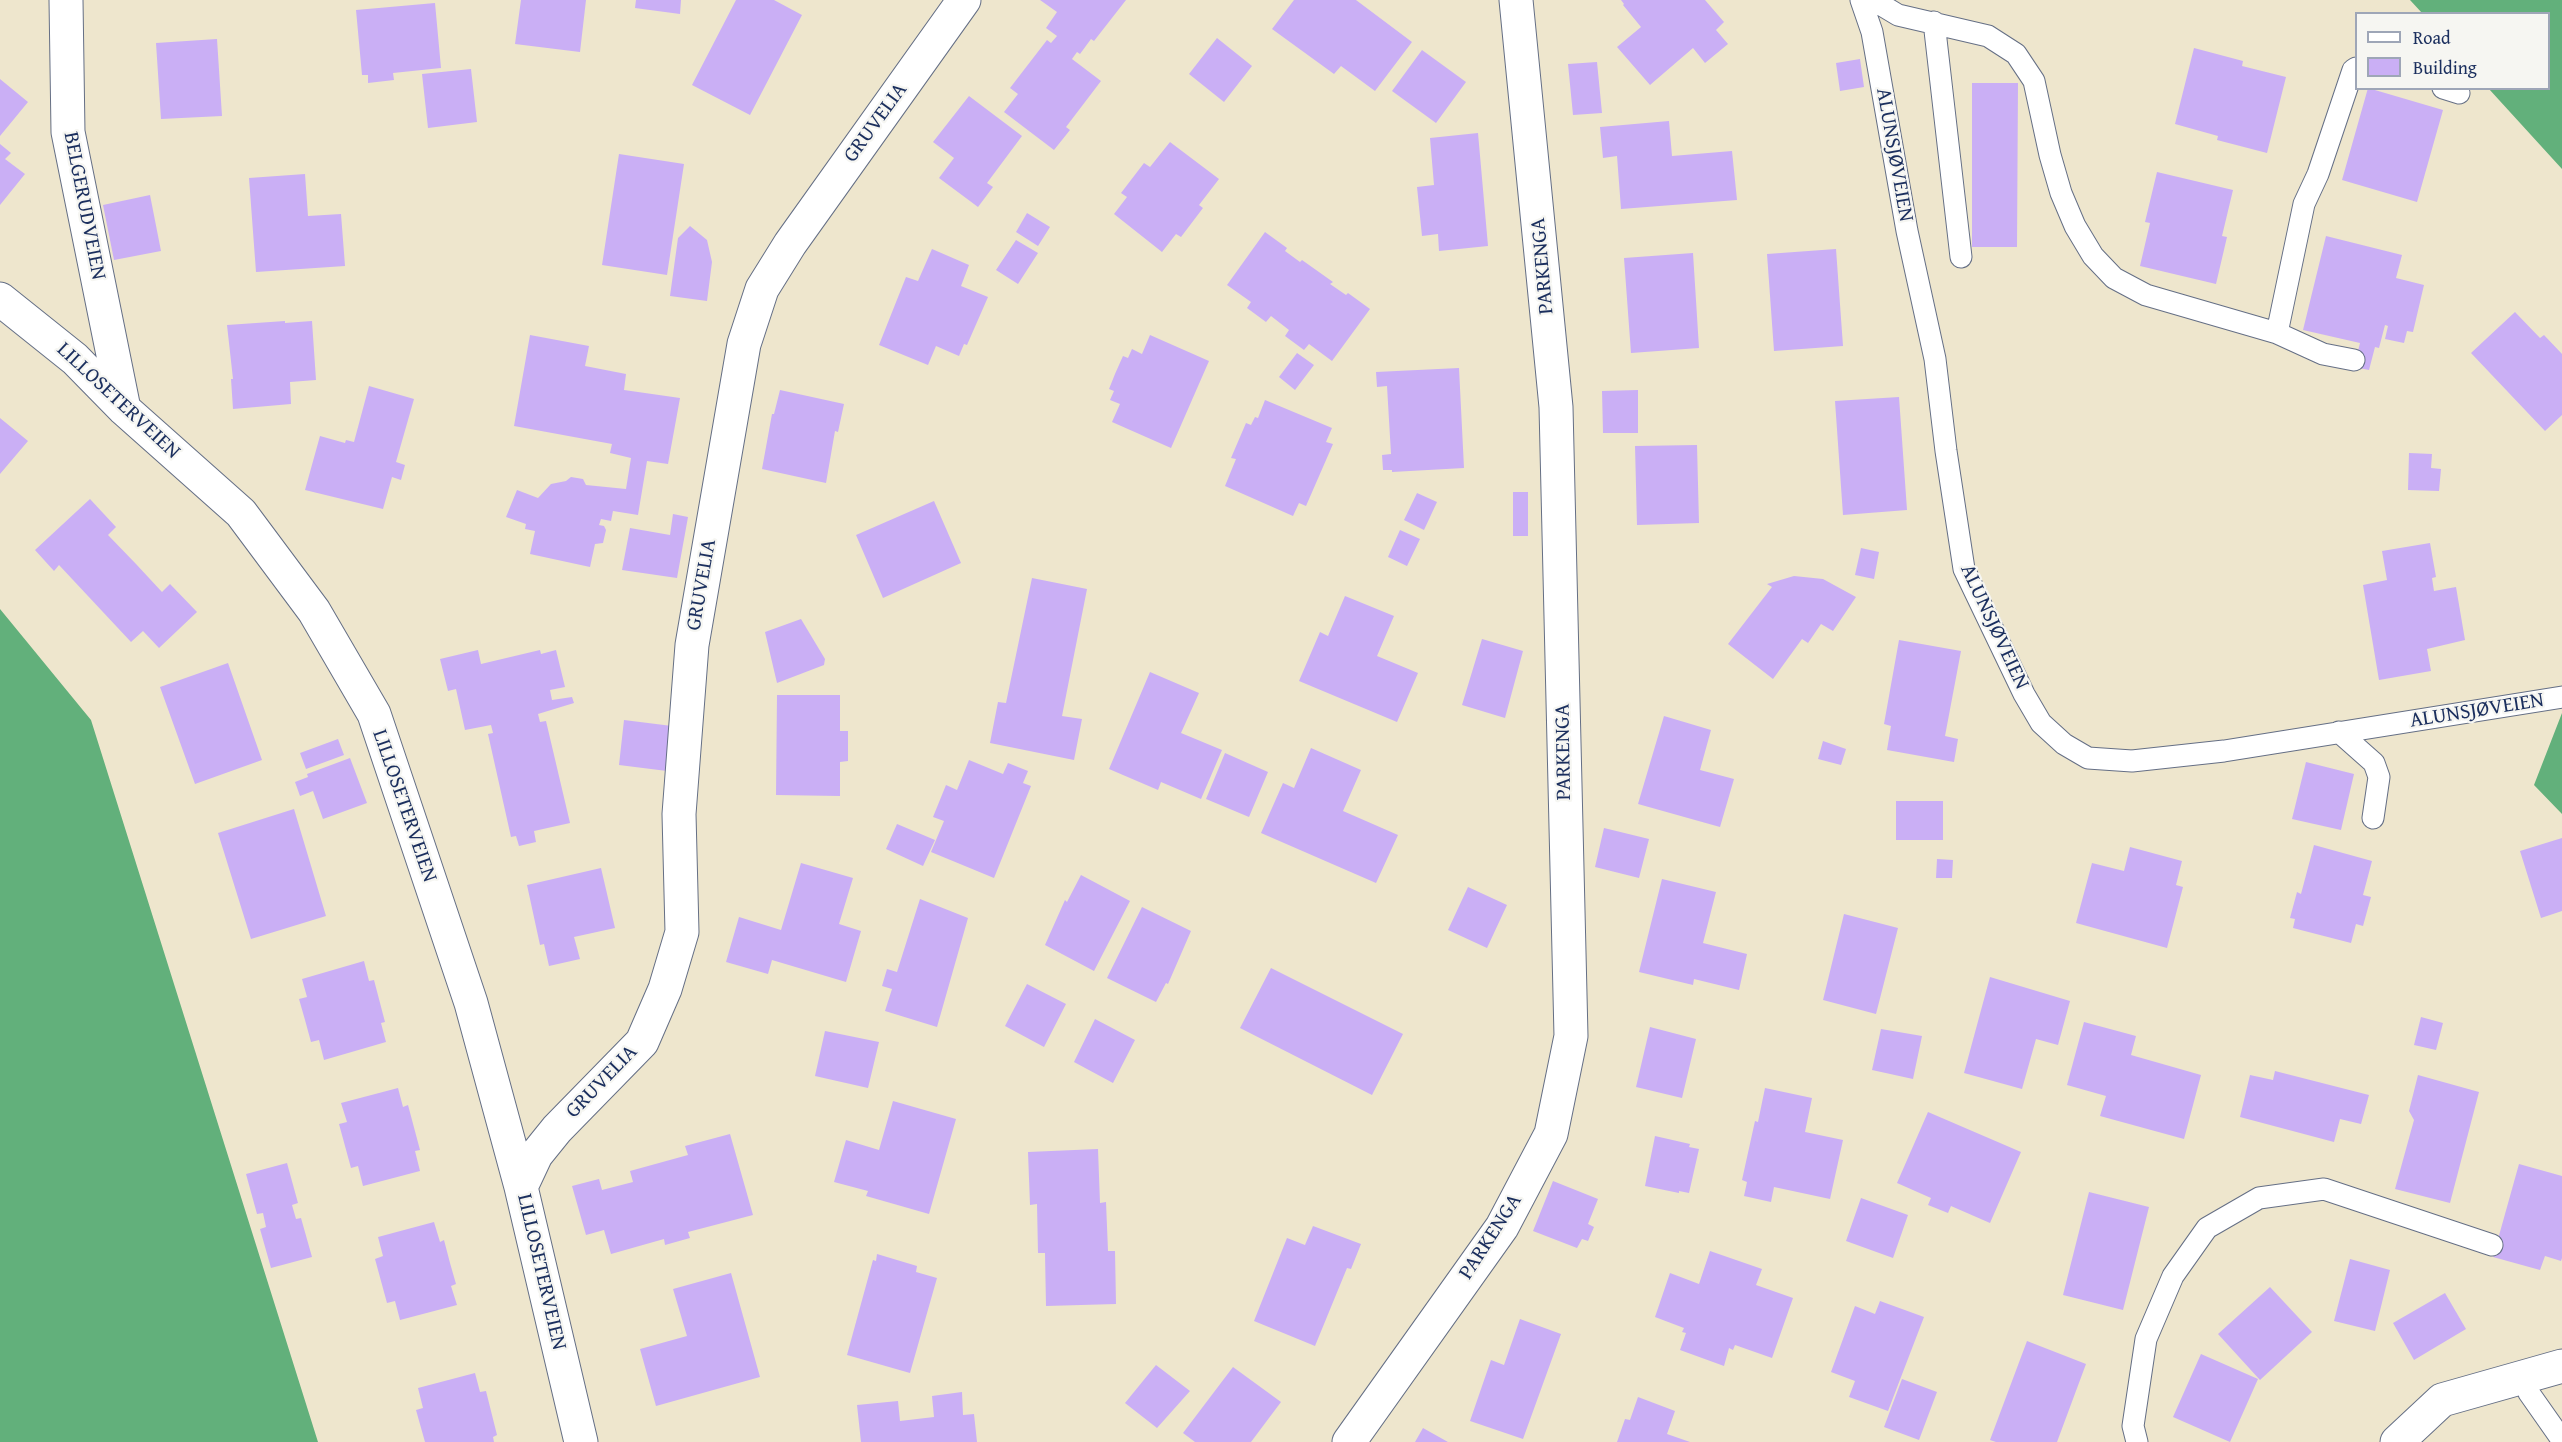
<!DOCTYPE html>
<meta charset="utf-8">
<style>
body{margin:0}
#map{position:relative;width:2562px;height:1442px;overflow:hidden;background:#eee6cd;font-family:"Gentium Book Plus",serif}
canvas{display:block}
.legend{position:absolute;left:2355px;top:12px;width:195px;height:78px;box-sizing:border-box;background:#f6f6f2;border:2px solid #9ea6b7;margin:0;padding:8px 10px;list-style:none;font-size:18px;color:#1b2f5e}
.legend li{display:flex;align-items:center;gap:12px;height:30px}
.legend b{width:30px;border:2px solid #9ea6b7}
</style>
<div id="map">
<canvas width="2562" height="1442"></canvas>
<ul class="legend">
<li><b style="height:8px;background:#fff"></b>Road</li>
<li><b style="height:16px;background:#caaff5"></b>Building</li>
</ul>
</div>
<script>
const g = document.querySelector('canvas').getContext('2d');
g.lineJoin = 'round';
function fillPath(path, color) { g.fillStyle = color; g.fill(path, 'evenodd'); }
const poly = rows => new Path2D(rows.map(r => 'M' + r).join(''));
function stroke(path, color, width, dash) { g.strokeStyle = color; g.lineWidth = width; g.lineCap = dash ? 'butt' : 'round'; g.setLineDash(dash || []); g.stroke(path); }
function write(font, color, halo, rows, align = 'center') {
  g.font = font + ' "Gentium Book Plus",serif'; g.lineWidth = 4.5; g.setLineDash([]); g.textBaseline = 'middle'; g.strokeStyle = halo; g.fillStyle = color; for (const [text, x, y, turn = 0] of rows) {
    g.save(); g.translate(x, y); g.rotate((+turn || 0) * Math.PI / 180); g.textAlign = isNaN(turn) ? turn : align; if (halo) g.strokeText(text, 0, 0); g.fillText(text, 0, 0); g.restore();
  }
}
fillPath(poly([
 [2410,0,2562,0,2562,169,2489,89,2548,88,2548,14,2422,13],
 [0,609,91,720,318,1442,0,1442],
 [2562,713,2562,814,2534,785]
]), '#62b07b');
fillPath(poly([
 [521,0,586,0,580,52,515,44],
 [636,0,681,0,680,14,635,8],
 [736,0,774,0,802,15,750,115,692,85],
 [1040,0,1126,0,1094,41,1091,39,1080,54,1077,52,1072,59,1101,81,1066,127,1070,130,1054,150,1004,112,1018,94,1010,88,1047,40,1051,43,1057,36,1046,28,1057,12],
 [1294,0,1356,0,1412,42,1375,91,1341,66,1334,74,1272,29],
 [1621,0,1705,0,1724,22,1716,30,1728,44,1705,63,1693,48,1650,85,1617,47,1641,27,1623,5,1624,4],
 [435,3,441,68,393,73,394,80,368,83,368,75,362,75,356,10],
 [1217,38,1252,66,1224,102,1189,74],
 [217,39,222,116,161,119,156,43],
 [2194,48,2243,61,2242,66,2286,77,2267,153,2217,140,2218,136,2175,124],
 [1422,50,1466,82,1436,123,1392,91],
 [1860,59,1864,87,1840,91,1836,63],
 [1597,62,1602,113,1573,115,1568,64],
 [471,69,477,122,428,128,422,74],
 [0,79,28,102,0,136],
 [1972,83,2018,83,2017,247,1972,247],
 [2368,88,2443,110,2417,202,2342,180],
 [969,96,1022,136,987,183,993,187,978,207,939,178,954,158,933,142],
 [1669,121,1672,156,1732,151,1737,200,1621,209,1617,156,1603,158,1600,127],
 [1478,133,1488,246,1439,251,1438,234,1422,236,1417,187,1434,185,1430,138],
 [1170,142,1219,179,1199,205,1203,208,1181,237,1176,234,1162,252,1114,214,1127,197,1121,193,1144,163,1150,167],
 [0,144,11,153,5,159,25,174,0,205],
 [619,154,684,164,667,275,602,265],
 [2157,172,2233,190,2222,236,2227,237,2216,284,2140,266,2150,223,2145,222],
 [305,174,308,216,341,214,345,266,256,272,249,178],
 [150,195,161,251,114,260,103,205],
 [1027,213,1050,227,1038,246,1016,232],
 [690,226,707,240,712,262,707,301,670,296,678,238],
 [1265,232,1287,248,1285,251,1300,262,1302,260,1333,282,1330,284,1346,295,1348,293,1370,309,1332,361,1309,344,1304,350,1285,336,1289,330,1271,316,1266,322,1247,308,1251,302,1227,285],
 [2326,236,2402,255,2396,278,2424,285,2413,332,2407,331,2404,343,2385,339,2388,326,2385,325,2379,348,2375,347,2369,370,2354,367,2360,343,2303,330],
 [1016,240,1038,253,1018,284,996,270],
 [932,249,969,265,961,286,988,297,967,345,964,344,959,356,936,346,928,365,879,345,906,277,918,281],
 [1836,249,1843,346,1774,351,1767,254],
 [1693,253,1699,348,1631,353,1624,258],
 [2515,312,2540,338,2544,335,2562,354,2562,415,2545,431,2471,353],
 [285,321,285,323,312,321,316,380,290,382,291,404,233,409,231,379,233,379,227,325],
 [530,335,589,346,585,366,626,374,624,390,680,398,668,464,647,461,638,515,613,511,611,521,601,519,599,525,604,526,606,530,603,543,595,544,590,567,530,554,535,531,525,529,526,524,506,517,517,490,538,498,551,484,566,481,571,477,583,479,586,485,626,489,631,458,610,453,612,444,514,426],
 [1150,335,1209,361,1171,448,1112,422,1120,404,1110,400,1114,391,1109,389,1115,374,1123,356,1128,358,1132,349,1142,354],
 [1297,353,1314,365,1295,390,1279,377],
 [1459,368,1464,468,1392,472,1392,470,1383,470,1382,455,1391,454,1387,386,1377,387,1376,372],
 [369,386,414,399,396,462,405,465,401,480,392,477,383,509,305,490,320,436,345,443,346,440,354,442],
 [780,390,844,404,838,432,835,431,826,483,762,469,772,414,774,414],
 [1638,390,1638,433,1603,433,1602,391],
 [1899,397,1907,510,1843,515,1835,401],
 [1265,400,1332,428,1326,442,1333,444,1306,506,1299,503,1293,516,1225,486,1236,459,1231,458,1246,423,1251,425,1255,417,1258,418],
 [0,418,28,441,0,474],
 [1697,445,1699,523,1637,525,1635,446],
 [2409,453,2432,454,2431,468,2441,469,2439,491,2408,490],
 [1513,492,1528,492,1528,536,1513,536],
 [1417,493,1437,502,1424,530,1404,520],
 [90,499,116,527,108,535,136,564,162,592,170,584,197,612,159,648,143,631,131,642,59,565,54,571,35,550],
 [934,501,961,563,883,598,856,535],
 [673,514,688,517,677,578,622,570,630,528,670,535],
 [1400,530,1420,539,1407,566,1388,557],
 [2430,543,2436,577,2432,578,2434,591,2456,587,2465,640,2427,649,2431,671,2379,680,2363,585,2387,580,2382,551],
 [1861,548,1879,552,1874,579,1855,575],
 [1794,576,1823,579,1856,597,1833,631,1821,624,1808,643,1802,639,1773,679,1728,644,1772,587,1767,584],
 [1032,578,1087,589,1062,716,1082,719,1074,760,990,743,998,702,1006,703],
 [1345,596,1394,616,1377,656,1418,673,1397,722,1299,681,1320,632,1328,636],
 [801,619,825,659,824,665,777,683,765,632],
 [1482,639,1523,651,1505,718,1462,705],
 [1899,640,1961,651,1945,736,1958,739,1954,762,1887,750,1891,726,1884,724],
 [478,650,481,664,540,650,541,654,556,650,565,687,550,690,552,700,572,697,574,703,538,714,540,722,546,721,570,823,534,831,536,842,519,846,516,836,511,837,488,734,493,733,491,725,465,730,456,689,448,691,440,659],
 [228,663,262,760,195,784,160,687],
 [1150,672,1199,693,1181,733,1222,750,1201,799,1161,782,1158,790,1109,769],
 [777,695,840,695,840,731,848,731,848,761,840,762,840,796,776,795],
 [1664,716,1711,730,1700,770,1734,779,1720,827,1638,804],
 [624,720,672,726,667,771,619,765],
 [338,739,344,755,306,769,300,753],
 [1823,741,1846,749,1841,765,1818,759],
 [1311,748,1361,770,1343,811,1398,835,1376,883,1261,833,1283,783,1294,788],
 [1225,753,1268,772,1249,817,1206,799],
 [350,758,367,803,323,819,313,791,300,796,295,782,308,777,307,774],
 [969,760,1003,774,1008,763,1028,771,1023,783,1031,786,994,878,931,852,944,821,933,817,946,785,957,790],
 [2306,762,2354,774,2341,830,2292,819],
 [1896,801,1943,801,1943,840,1896,840],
 [294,809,326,916,251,939,218,833],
 [897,824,935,840,923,866,886,849],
 [1604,828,1649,839,1639,878,1595,867],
 [2562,838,2562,911,2541,918,2520,851],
 [2314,845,2372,861,2363,895,2371,897,2363,926,2356,924,2351,943,2293,928,2295,919,2290,918,2297,892,2301,894],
 [2130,847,2182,861,2176,885,2183,887,2167,948,2076,923,2092,863,2124,871],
 [1937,859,1953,860,1952,878,1936,878],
 [801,863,853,878,839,924,861,931,846,982,772,960,768,974,726,962,739,917,781,930],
 [601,868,615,928,574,937,580,959,549,966,544,944,540,945,527,885],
 [1081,875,1130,901,1094,971,1045,945,1065,900,1067,902],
 [1662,879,1716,892,1703,943,1747,954,1739,990,1694,979,1693,985,1639,972],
 [1468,887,1507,905,1487,948,1448,930],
 [920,899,968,918,937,1027,885,1011,892,989,882,986,887,969,897,972],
 [1142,907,1191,931,1168,984,1166,983,1156,1002,1107,978],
 [1844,914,1898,928,1876,1014,1823,1000],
 [364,961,369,981,374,980,385,1022,381,1023,386,1042,324,1060,319,1040,311,1042,305,1020,299,999,307,997,302,979],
 [1271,968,1403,1034,1372,1095,1240,1028],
 [1990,977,2070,1001,2058,1045,2036,1039,2022,1089,1964,1073],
 [1027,984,1066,1004,1044,1047,1005,1026],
 [2421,1017,2443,1023,2436,1050,2414,1045],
 [1095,1019,1135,1040,1113,1083,1074,1062],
 [2084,1022,2136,1036,2131,1055,2201,1075,2184,1139,2100,1116,2106,1096,2067,1085],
 [1650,1027,1696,1039,1682,1098,1636,1087],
 [1881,1029,1922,1036,1913,1079,1872,1070],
 [825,1031,879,1042,868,1088,815,1076],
 [2275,1071,2369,1095,2361,1124,2340,1119,2334,1142,2240,1117,2250,1075,2273,1080],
 [2418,1075,2479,1092,2450,1203,2395,1189,2414,1120,2409,1111],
 [398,1088,403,1107,408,1105,420,1150,415,1151,420,1171,363,1186,358,1166,351,1168,339,1124,347,1122,341,1103],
 [1765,1088,1812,1098,1805,1132,1843,1140,1830,1199,1774,1187,1771,1202,1744,1196,1747,1182,1742,1180,1755,1121,1758,1122],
 [893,1101,956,1119,929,1214,866,1196,868,1191,834,1182,846,1140,879,1150],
 [1928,1112,2021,1152,1990,1223,1951,1206,1948,1213,1928,1205,1931,1198,1897,1183],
 [730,1134,753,1215,688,1232,690,1238,665,1245,664,1239,611,1254,604,1230,586,1235,572,1186,599,1179,602,1190,633,1182,630,1171,688,1155,685,1146],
 [1655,1136,1690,1144,1689,1147,1699,1149,1689,1193,1679,1191,1679,1193,1645,1186],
 [1098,1149,1100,1203,1106,1202,1108,1251,1115,1251,1116,1304,1046,1306,1045,1253,1038,1253,1037,1204,1030,1205,1028,1152],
 [287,1163,298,1203,292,1205,296,1219,301,1218,312,1257,271,1268,260,1229,266,1227,263,1213,257,1214,246,1174],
 [2519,1164,2562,1176,2562,1258,2561,1261,2545,1256,2540,1270,2493,1257],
 [1553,1181,1598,1199,1588,1224,1594,1227,1588,1241,1582,1239,1577,1248,1533,1231],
 [2089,1192,2149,1207,2123,1310,2063,1295],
 [1861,1198,1908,1215,1893,1258,1846,1241],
 [434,1222,440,1242,444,1240,450,1263,456,1284,451,1286,457,1305,400,1320,395,1301,387,1303,375,1259,383,1256,378,1237],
 [1313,1226,1361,1244,1351,1269,1347,1268,1315,1346,1254,1321,1287,1238,1305,1245],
 [1710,1251,1762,1269,1756,1285,1793,1298,1772,1358,1735,1345,1733,1350,1729,1348,1724,1366,1680,1350,1686,1333,1682,1332,1684,1328,1655,1317,1670,1273,1699,1284],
 [877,1254,917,1266,916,1272,937,1278,910,1373,847,1355,873,1260,876,1261],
 [2350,1259,2390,1270,2375,1331,2334,1321],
 [731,1273,760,1377,656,1406,640,1349,687,1336,673,1289],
 [2270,1287,2312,1332,2260,1380,2218,1334],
 [2445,1293,2466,1329,2414,1360,2393,1323],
 [1880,1301,1924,1317,1888,1411,1849,1397,1855,1381,1831,1372,1855,1306,1875,1314],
 [1520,1319,1561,1334,1523,1439,1470,1421,1491,1360,1504,1365],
 [2027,1341,2086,1364,2057,1442,1996,1442,1990,1440],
 [2201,1354,2258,1379,2230,1442,2173,1417],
 [1156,1365,1190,1391,1157,1428,1125,1403],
 [1233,1367,1281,1402,1251,1442,1195,1442,1183,1433],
 [475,1373,480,1392,486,1391,497,1435,493,1437,494,1442,425,1442,416,1410,423,1408,418,1388],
 [1902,1379,1937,1392,1919,1440,1884,1427],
 [962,1392,963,1415,974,1414,977,1442,861,1442,857,1405,898,1401,900,1421,934,1417,932,1396],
 [1638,1397,1675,1411,1667,1434,1690,1442,1617,1442,1625,1419,1630,1420],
 [1423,1428,1448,1442,1415,1442]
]), '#caaff5');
const lane = poly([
 [1861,0,1872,32,1907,231,1935,359,1946,451,1964,569,2024,694,2041,723,2064,744,2088,758,2132,761,2224,751,2562,697],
 [1873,0,1898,15,1988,36,2016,54,2034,81,2050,155,2061,193,2075,226,2093,256,2114,278,2146,295,2277,333,2323,354,2354,360],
 [1934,22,1961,257],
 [2443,88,2459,93],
 [2277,333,2304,204,2318,174,2353,70,2356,68],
 [2339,732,2374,763,2379,777,2373,818],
 [2525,1378,2529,1393,2562,1440],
 [2137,1442,2133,1426,2146,1339,2173,1276,2207,1228,2259,1198,2324,1189,2492,1245]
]);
const street = poly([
 [66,0,68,132,124,409],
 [0,299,75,359,124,409,241,513,314,611,374,714,471,1003,521,1187,581,1442],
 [521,1187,536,1155,557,1129,642,1042,665,989,682,932,679,814,692,645,744,344,762,289,790,244,964,0],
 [1349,1442,1502,1227,1551,1134,1571,1036,1556,407,1516,0],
 [2397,1442,2442,1400,2562,1366]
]);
stroke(lane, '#656f85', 23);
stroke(street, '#656f85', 35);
stroke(lane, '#fff', 21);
stroke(street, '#fff', 33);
write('21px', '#1b2f5e', '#f6f6f2', [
 ["GRUVELIA",876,123,-54],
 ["ALUNSJØVEIEN",1894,155,80],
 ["BELGERUDVEIEN",84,206,79],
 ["PARKENGA",1543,266,-95],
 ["LILLOSETERVEIEN",118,401,43],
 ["GRUVELIA",702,585,-80],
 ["ALUNSJØVEIEN",1994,627,65],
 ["ALUNSJØVEIEN",2477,711,-9],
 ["PARKENGA",1564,752,-91],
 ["LILLOSETERVEIEN",404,806,71],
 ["GRUVELIA",602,1082,-46],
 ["PARKENGA",1491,1237,-57],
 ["LILLOSETERVEIEN",541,1272,77]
]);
</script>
